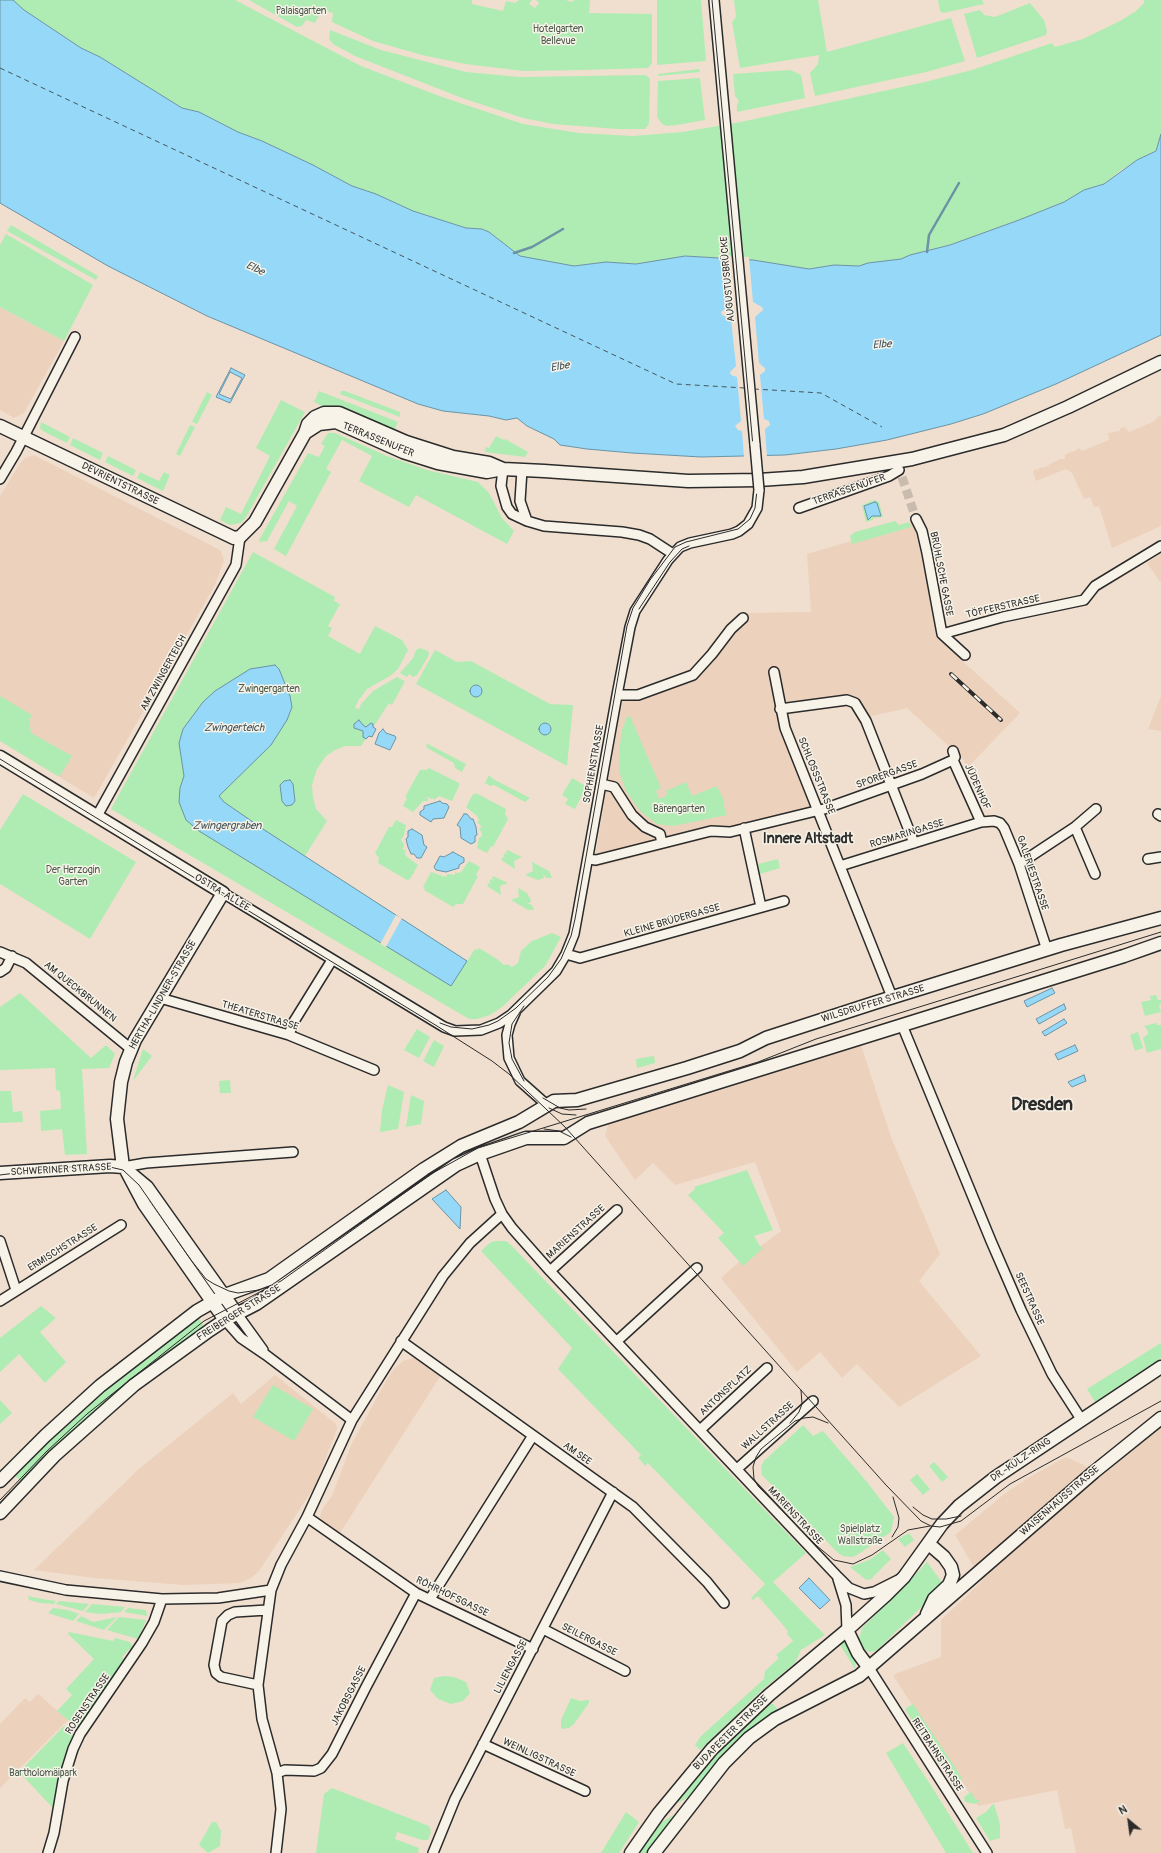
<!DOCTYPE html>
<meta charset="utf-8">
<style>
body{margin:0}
#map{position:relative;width:1161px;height:1853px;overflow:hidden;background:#f0dfce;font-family:Pangolin,sans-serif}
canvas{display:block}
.north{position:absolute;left:1109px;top:1801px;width:40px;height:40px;-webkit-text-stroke:3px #f7f3e8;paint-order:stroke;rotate:331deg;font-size:11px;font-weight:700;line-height:16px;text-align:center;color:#2b2b2b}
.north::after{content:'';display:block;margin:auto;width:14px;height:18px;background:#2b2b2b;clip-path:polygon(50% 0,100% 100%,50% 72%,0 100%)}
</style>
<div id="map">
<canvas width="1161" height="1853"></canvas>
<div class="north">N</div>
</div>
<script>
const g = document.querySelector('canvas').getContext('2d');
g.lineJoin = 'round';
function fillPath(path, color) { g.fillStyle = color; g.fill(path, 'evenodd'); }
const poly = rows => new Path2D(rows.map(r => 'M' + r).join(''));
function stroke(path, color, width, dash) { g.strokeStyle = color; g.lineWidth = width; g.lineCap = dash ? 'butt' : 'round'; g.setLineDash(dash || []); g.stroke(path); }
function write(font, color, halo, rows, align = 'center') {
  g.font = font + ' Pangolin,sans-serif'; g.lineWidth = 3; g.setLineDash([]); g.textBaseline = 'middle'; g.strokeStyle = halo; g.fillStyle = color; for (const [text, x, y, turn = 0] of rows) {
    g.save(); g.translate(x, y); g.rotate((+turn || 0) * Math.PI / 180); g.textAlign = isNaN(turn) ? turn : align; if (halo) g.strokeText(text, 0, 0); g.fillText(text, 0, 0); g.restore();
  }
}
fillPath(poly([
 [0,307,64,341,24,413,14,418,0,410],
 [1158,416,1161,417,1161,526,1112,548,1099,506,1094,507,1090,497,1084,499,1072,473,1066,469,1036,481,1033,472,1035,469,1037,470,1042,467,1043,468,1060,459,1065,459,1065,455,1068,453,1075,451,1079,448,1082,451,1109,440,1108,433,1120,431,1120,428,1125,427,1129,432,1155,421],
 [34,455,220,550,224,560,215,585,94,798,0,741,0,496,19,465,25,458],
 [913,523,931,588,937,638,1020,713,967,768,963,759,907,708,867,717,851,703,786,709,787,722,821,812,712,837,593,868,621,705,628,693,694,671,725,632,743,613,811,612,807,554],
 [1161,554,1161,583,1147,563],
 [1161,696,1161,731,1148,729],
 [860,1042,891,1137,940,1254,919,1281,981,1356,899,1407,857,1364,842,1378,820,1352,797,1372,721,1278,739,1262,781,1231,755,1162,675,1185,653,1163,635,1180,605,1136,609,1121],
 [413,1358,421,1360,441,1375,340,1533,322,1521,320,1516,323,1508,332,1496,352,1443,386,1381,394,1369,403,1361],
 [275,1375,336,1424,337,1429,315,1486,259,1571,251,1578,240,1583,184,1585,94,1578,34,1570,140,1468,233,1393,241,1404],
 [1161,1427,1161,1853,1076,1853,1071,1828,1065,1829,1057,1790,978,1806,894,1677,895,1674,941,1657,941,1620,982,1581,955,1535,1003,1495,1028,1478,1066,1457,1082,1464,1098,1475],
 [38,1694,68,1720,0,1788,0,1724,25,1698,30,1702]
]), '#ecd1bc');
fillPath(poly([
 [13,0,235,0,361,66,442,97,523,124,579,133,633,136,682,132,736,123,925,82,972,70,1052,43,1055,47,1083,39,1120,21,1136,11,1144,3,1144,0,1161,0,1161,134,1156,150,1121,170,1104,184,1084,190,1064,202,1019,220,950,245,910,255,902,259,868,263,859,266,834,265,809,269,753,260,685,256,636,264,606,262,574,266,520,256,489,232,482,229,466,228,413,211,376,194,352,186,313,165,262,141,238,132,199,112,182,108,100,57,81,48,24,10],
 [249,0,472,0,472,4,503,11,506,1,515,3,519,0,532,0,529,4,535,8,539,3,536,0,566,0,571,2,575,0,590,0,589,13,652,14,652,63,648,68,583,70,524,71,465,64,422,55,373,41,332,22,333,13,322,10,315,23,306,20,302,26,297,27],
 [657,0,701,0,706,61,657,65],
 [734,0,818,0,827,52,951,18,965,61,926,72,815,96,810,73,818,64,819,55,740,68,732,22,736,17],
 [938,0,982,0,984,4,943,13,940,11],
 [1030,3,1044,20,1047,31,1046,35,977,58,964,14,980,10,984,15,995,17],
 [330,30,381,50,466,72,520,77,646,75,650,79,649,124,645,129,618,129,553,124,523,118,462,98,355,56,333,44,329,39],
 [699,69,700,72,658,76,658,74],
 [790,70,801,75,805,98,737,112,737,105,739,101,735,96,733,74],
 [700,78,705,120,677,125,667,126,662,124,657,117,658,81],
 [11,225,98,276,96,280,7,231],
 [6,234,93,285,64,341,0,307,0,245],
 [319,391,398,422,394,431,341,407,324,407,314,402],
 [341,391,345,391,400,412,400,417,340,394],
 [207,392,212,395,197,424,192,422],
 [281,400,305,412,246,517,241,523,230,525,220,520,226,507,241,514,270,456,256,448],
 [41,422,70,437,67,443,43,431,40,428],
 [190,425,195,427,180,456,176,454],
 [328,433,335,433,387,456,427,470,478,482,489,493,502,518,514,531,507,544,416,495,409,507,359,481,372,456,342,440,326,469,331,472,286,556,274,549,297,506,289,501,267,541,260,542,259,540,308,453,319,457,325,446,321,444],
 [496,436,504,440,505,439,528,452,525,457,485,452,486,447,489,448],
 [73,438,103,453,100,460,70,445],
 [108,456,136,470,133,476,105,462],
 [140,472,159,481,164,472,170,475,163,491,137,478],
 [874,500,879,502,883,517,873,518,873,520,866,522,862,505],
 [877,503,881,516,872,516,868,519,864,506],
 [895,521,899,525,909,522,911,527,852,544,850,536,855,532],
 [253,552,335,597,334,601,340,604,328,626,332,628,328,636,360,654,375,626,402,640,408,650,398,669,390,676,367,689,358,701,355,708,359,709,361,704,373,691,397,677,405,681,392,705,389,703,361,746,345,746,335,750,326,756,317,769,312,785,313,798,316,809,327,821,305,856,467,961,475,949,477,950,479,948,497,959,504,965,507,964,512,967,518,963,521,951,532,941,552,933,561,937,545,966,502,1007,490,1015,477,1019,469,1019,111,809],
 [420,648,428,651,429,655,417,675,413,677,409,674,407,677,400,673,413,658,416,650],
 [435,650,457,662,471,661,550,704,573,705,567,766,416,684],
 [0,696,32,715,29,720,31,733,72,756,60,776,56,775,0,741],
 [630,716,661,788,656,791,659,799,667,795,666,791,686,782,692,796,717,786,725,803,723,804,727,815,673,826,657,824,640,811,626,791,619,771,619,752,622,730,627,717],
 [426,743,466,764,462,772,455,768,454,763,427,748],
 [429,768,459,783,459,786,452,801,439,796,434,800,432,798,431,799,428,797,424,797,428,798,428,801,423,801,413,812,403,806,407,798,405,797,420,770,426,770],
 [489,775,493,779,530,798,525,802,494,785,490,786,485,783],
 [572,778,584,785,585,789,575,809,565,804,568,799,562,795],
 [476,793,506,809,505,814,508,819,493,847,491,846,487,853,477,848,479,838,482,836,481,831,479,829,481,827,484,829,477,822,479,820,477,816,466,807,473,794,475,795],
 [23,794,136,862,90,939,0,884,0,830],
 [396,820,406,825,404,835,401,840,404,844,403,850,406,850,405,853,406,856,418,865,410,879,407,880,378,863,379,858,375,853,389,827,392,827],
 [507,850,522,857,514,861,515,869,501,860,503,857,506,859,503,856,505,853,508,855,506,852],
 [778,859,780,868,760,874,758,864],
 [469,861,480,867,476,875,478,876,463,904,456,904,453,907,424,890,425,888,423,887,431,872,445,877,448,874,455,875,455,872,458,873,461,872],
 [532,862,549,871,552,878,546,878,543,874,544,878,538,880,525,875,533,871],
 [493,876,508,883,500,886,501,895,487,886,489,883,492,884,489,882,491,879,494,881,492,878],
 [518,888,527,893,531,900,530,903,526,903,532,905,534,910,528,910,511,900,519,897],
 [20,993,91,1058,106,1045,115,1054,109,1068,82,1069,87,1154,65,1155,62,1129,41,1131,40,1111,61,1109,60,1091,56,1090,55,1068,0,1070,0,1007],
 [1156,995,1158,1000,1161,1000,1161,1004,1159,1005,1161,1012,1145,1016,1141,1002,1151,1000,1150,996],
 [1156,1023,1157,1025,1161,1025,1161,1049,1147,1053,1143,1038,1148,1034,1148,1031,1144,1026],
 [417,1029,430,1037,419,1058,404,1050],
 [1138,1032,1143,1048,1135,1051,1130,1035],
 [434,1040,444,1046,434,1067,423,1061],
 [143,1049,152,1056,133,1081,139,1061],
 [654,1056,655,1063,637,1068,636,1059],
 [230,1080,231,1093,220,1093,219,1081],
 [388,1085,404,1092,398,1129,380,1132,382,1110],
 [0,1091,11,1091,13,1112,22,1111,23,1122,0,1123],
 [411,1095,424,1101,421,1124,406,1127],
 [747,1170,773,1230,754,1236,760,1246,763,1248,743,1266,718,1238,724,1233,688,1195,695,1189,694,1187],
 [497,1241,506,1241,511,1245,806,1553,773,1582,825,1635,801,1650,795,1663,762,1690,700,1750,695,1745,700,1737,764,1679,765,1671,779,1658,776,1655,793,1641,787,1634,788,1631,758,1596,753,1600,751,1598,765,1584,648,1463,645,1466,642,1462,638,1458,641,1455,558,1369,572,1348,481,1251,491,1242],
 [41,1306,56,1318,40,1332,66,1362,45,1383,19,1354,0,1372,0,1338],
 [197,1315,205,1328,24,1484,11,1472,69,1417],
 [1161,1343,1161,1358,1095,1402,1087,1389],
 [273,1385,313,1409,294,1441,253,1417],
 [0,1400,12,1413,0,1424],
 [803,1425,813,1436,823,1431,867,1482,894,1517,891,1532,857,1555,852,1557,843,1556,838,1553,762,1475,761,1466,764,1461],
 [934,1462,948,1477,942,1482,929,1466],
 [917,1474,930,1489,923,1495,910,1480],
 [909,1533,914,1540,905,1547,898,1539],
 [883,1550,891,1559,870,1580,865,1579,850,1567,869,1560],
 [927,1562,944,1585,876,1651,869,1652,865,1650,859,1640,862,1628,907,1584],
 [28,1596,42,1599,56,1601,54,1604,41,1603,29,1600],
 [59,1601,89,1604,83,1611,56,1604],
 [92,1604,125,1607,121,1612,101,1614,85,1612],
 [53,1608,68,1610,79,1614,73,1621,48,1613],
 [128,1608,146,1610,147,1616,124,1612],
 [81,1616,93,1622,117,1617,104,1630,76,1621],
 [119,1617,146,1620,138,1639,107,1630],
 [69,1632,113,1641,115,1638,130,1642,134,1648,131,1651,129,1649,122,1657,125,1660,78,1728,57,1711,72,1695,66,1689,94,1659,68,1634],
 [846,1638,856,1661,855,1669,839,1643],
 [444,1676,454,1677,466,1682,470,1693,463,1701,451,1704,438,1699,430,1690,434,1678],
 [571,1698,580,1701,589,1700,589,1703,574,1724,569,1728,563,1729,561,1727,561,1720],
 [768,1703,773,1704,779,1711,692,1795,678,1803,679,1796,702,1765],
 [913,1704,962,1778,960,1781,956,1783,952,1782,905,1709],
 [64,1726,76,1735,70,1744,63,1763,53,1808,19,1772],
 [903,1743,932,1787,973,1853,946,1853,886,1753],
 [332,1788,429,1826,431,1832,428,1840,422,1840,397,1832,395,1839,419,1848,418,1853,316,1853,324,1794],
 [971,1792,976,1800,981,1800,975,1804,965,1802,964,1797],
 [993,1804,994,1804,1000,1824,1000,1838,990,1841,976,1818,986,1812],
 [680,1811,650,1853,635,1853,652,1828],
 [626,1812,639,1822,619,1853,601,1853],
 [212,1822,216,1822,221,1831,220,1846,208,1853,199,1845]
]), '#afecb3');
const water = poly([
 [0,0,13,0,24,10,81,48,100,57,182,108,199,112,238,132,262,141,313,165,352,186,376,194,413,211,466,228,482,229,489,232,520,256,574,266,606,262,636,264,685,256,753,260,809,269,834,265,859,266,868,263,901,259,910,255,950,245,1019,220,1064,202,1084,190,1104,184,1137,160,1156,151,1161,134,1161,335,1056,384,983,414,951,424,887,440,836,449,785,455,701,457,632,453,587,449,560,445,554,439,527,426,517,418,506,420,489,416,443,411,418,404,207,316,108,266,0,203,0,0],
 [231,368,245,375,230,403,216,397,231,368],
 [230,372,242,378,231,399,219,394,230,372],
 [875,502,877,503,881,516,872,516,868,520,864,506,875,502],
 [275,665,279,669,290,696,292,707,287,720,271,745,219,796,224,802,266,831,467,961,451,986,199,831,186,820,179,802,180,788,184,776,179,743,183,729,203,702,215,691,250,669,275,665],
 '470 691a6 6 0 1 1 12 0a6 6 0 1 1-12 0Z',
 [359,720,363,725,366,727,371,723,373,724,373,727,376,729,372,737,369,736,366,739,363,737,363,731,354,728,354,724,359,720],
 '539 729a6 6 0 1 1 12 0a6 6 0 1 1-12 0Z',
 [383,729,386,733,395,736,396,738,390,750,375,744,379,733,383,729],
 [290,780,293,784,295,801,292,805,286,806,282,801,280,785,284,781,290,780],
 [440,801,442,803,447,804,449,807,444,818,433,819,431,822,420,815,420,812,424,809,424,806,440,801],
 [464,814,467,814,471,819,473,819,476,827,477,835,475,836,475,842,471,844,461,838,460,827,457,825,464,814],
 [412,829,422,835,424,845,427,847,421,858,417,858,414,854,411,854,408,847,406,839,408,837,408,831,412,829],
 [453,852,464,858,464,862,459,865,459,868,446,872,436,870,434,867,440,856,444,857,453,852],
 [1052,988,1055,993,1027,1007,1024,1001,1052,988],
 [1064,1004,1066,1009,1039,1024,1036,1019,1064,1004],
 [1064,1019,1067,1023,1045,1036,1042,1032,1064,1019],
 [1075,1045,1078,1051,1058,1060,1055,1054,1075,1045],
 [1084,1075,1086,1081,1072,1087,1068,1082,1084,1075],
 [446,1190,461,1207,460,1229,432,1199,446,1190],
 [809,1578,830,1600,820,1609,799,1588,809,1578]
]);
fillPath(water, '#95d8f7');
stroke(water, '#6b93a5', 1);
fillPath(poly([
 [721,256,749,257,753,302,762,307,763,310,755,317,759,363,765,368,765,371,760,375,764,419,769,421,770,425,765,429,767,457,744,458,742,431,738,430,735,426,741,421,737,377,731,375,730,372,736,366,731,319,722,315,721,312,730,305,726,258],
 [396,915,402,918,386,947,380,944]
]), '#f0dfce');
stroke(poly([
 [927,252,929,235,959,183],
 [514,253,532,247,563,229]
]), '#6b93a5', 2.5);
stroke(poly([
 [0,68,676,384,745,388],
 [754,389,821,393,882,427]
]), '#46565e', 1, [5, 4]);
stroke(poly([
 [902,477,916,519]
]), '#c9bbad', 9, [9, 4.5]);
const street = poly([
 [714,0,755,445],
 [503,469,501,486,507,507,512,514,527,521,544,526,622,532,639,535,650,539,673,554],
 [522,470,520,501,527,521],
 [0,479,16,452,75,337],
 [799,508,889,476,899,470],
 [916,519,922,531,927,553,942,634],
 [942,634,1003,617,1084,600,1095,586,1161,546],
 [942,634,965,655],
 [774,672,785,728,892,997],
 [617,695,638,695,693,675,712,654,731,629,743,618],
 [780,709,847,700,855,703,866,721,914,843],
 [953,760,981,822],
 [601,784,614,787,632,815,645,827,660,834,662,843],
 [1158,814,1161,816],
 [97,816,236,565,240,537],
 [1075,827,1095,874],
 [744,828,761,907],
 [588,859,596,860,711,831,730,832,824,809,922,774,953,760,955,757,953,751],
 [1148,859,1161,857],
 [1019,864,1075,827,1096,809],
 [840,866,981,822,994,821,1000,823,1004,828,1019,864,1047,950],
 [223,893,444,1027,455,1031,481,1030,499,1023,511,1015,556,971,566,954,574,934,617,695,630,627,635,611,668,560,680,547,690,543,732,534,739,531,748,524,757,508,759,490],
 [0,952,26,963,131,1049],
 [566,954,580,958,784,901],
 [0,972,6,968,12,956],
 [160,998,289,1035,374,1070],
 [515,1013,510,1024,507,1035,509,1058,520,1081,547,1105],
 [902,1025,991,1241,1021,1310,1052,1374,1081,1419],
 [289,1035,293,1023,332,960],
 [480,1154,495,1199,502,1214,512,1228,550,1271,838,1577,849,1588,864,1594,874,1592,898,1580],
 [123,1167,146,1163,293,1152],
 [0,1241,16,1290],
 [550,1271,617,1210],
 [0,1301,121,1225],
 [237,1314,263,1350],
 [225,1320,241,1338,266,1355,352,1420],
 [401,1341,633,1507,707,1582,724,1603],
 [617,1341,697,1268],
 [700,1430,767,1368],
 [737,1469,813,1401],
 [307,1517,416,1593,533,1649],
 [0,1576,66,1590,162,1599,218,1598,271,1590],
 [838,1579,846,1605,847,1630],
 [430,1599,532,1437],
 [543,1629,625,1671],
 [869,1668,987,1853],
 [258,1685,221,1677,216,1673,214,1665,222,1621,228,1615,235,1612,267,1610],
 [483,1744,585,1791],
 [277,1773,285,1770,314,1771,321,1768,332,1754,366,1687,416,1593],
 [48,1853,54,1833,63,1781,73,1749,80,1734,142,1643,154,1622,162,1599],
 [276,1853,281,1809,277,1773,262,1719,258,1685,271,1590,281,1565,307,1517,352,1420,443,1276,470,1243,502,1214],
 [433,1853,455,1799,613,1492]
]);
const secondary = poly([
 [0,426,234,538,240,537,255,522,305,433,308,424,315,417,324,413,339,413,406,442,453,457,489,463,503,469],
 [305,433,319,424,336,422,403,452,438,463,487,472,503,469,544,471,688,481,759,480,803,477,912,459,1004,435,1068,407,1161,362],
 [0,757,223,893,135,1040,126,1062,121,1082,117,1119,123,1167,147,1187,237,1314],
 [127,1172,144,1204,225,1320],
 [0,1173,110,1166,123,1167],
 [0,1481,45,1436,100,1386,197,1311,225,1295,269,1279,424,1169,461,1146,519,1122,554,1101,577,1100,687,1068,740,1051,766,1038,877,1002,1061,945,1161,918],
 [0,1513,54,1456,134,1385,210,1330,225,1320,256,1304,456,1165,480,1154,526,1138,564,1138,588,1123,1124,956,1161,943],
 [927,1614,934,1599,949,1585,953,1575,951,1567,944,1557,929,1544],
 [847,1630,858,1653,869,1668],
 [631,1853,659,1813,712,1749,769,1695,847,1630,886,1595,904,1577,942,1524,959,1506,996,1477,1161,1367],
 [654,1853,724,1763,749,1738,775,1719,859,1676,1094,1472,1161,1418]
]);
stroke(street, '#2b2b2b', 12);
stroke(secondary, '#2b2b2b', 15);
stroke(street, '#f7f3e8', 9);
stroke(secondary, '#f7f3e8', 12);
stroke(poly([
 [639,609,670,562,682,549,689,546],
 [0,759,437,1026,492,1061,509,1074,565,1127,886,1485,921,1521,931,1526,940,1527,961,1521,1010,1484,1161,1401],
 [440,1023,451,1027,472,1029,489,1025,498,1021,516,1008,548,977,561,959,571,936,575,919,627,626,633,608,650,580,675,547,686,542,738,529,750,519,755,508,757,490,712,0],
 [524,1081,512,1059,509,1043,512,1024,524,1006],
 [543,1098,560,1108,569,1110,586,1109],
 [549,1108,562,1114,576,1115],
 [544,1129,559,1131,571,1137],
 [0,1175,55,1168,101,1165,123,1170,139,1185,191,1260,206,1279,214,1284,229,1291,238,1293,259,1290],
 [790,1423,799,1412,802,1404,801,1390],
 [828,1423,813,1417,804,1418,795,1421,761,1449,756,1457,753,1467,754,1479,758,1486,817,1546,834,1560,853,1564,872,1555,908,1530,930,1526],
 [0,1500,47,1451,87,1414,204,1321,281,1281,431,1174,478,1148,758,1062,816,1039,1161,932],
 [913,1507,923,1515,932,1519,946,1519,961,1516],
 [892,1537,898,1527,899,1518,893,1497]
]), '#2b2b2b', 1);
const rail = poly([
 [951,674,1001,720]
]);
stroke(rail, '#2b2b2b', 4);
stroke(rail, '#f7f3e8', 2.5, [8]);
const streetBridge = poly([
 [755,445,759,490]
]);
stroke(streetBridge, '#2b2b2b', 12, []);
stroke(streetBridge, '#f7f3e8', 9);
write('10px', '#4c5b4d', '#f7f3e8', [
 ["Palaisgarten",301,11],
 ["Hotelgarten",558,29],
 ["Bellevue",558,41],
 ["Zwingergarten",269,689],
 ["Bärengarten",679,809],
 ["Der Herzogin",73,870],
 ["Garten",73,882],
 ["Spielplatz",860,1529],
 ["Wallstraße",860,1541],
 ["Bartholomäipark",43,1773]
]);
write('10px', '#2b2b2b', '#f7f3e8', [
 ["AUGUSTUSBRÜCKE",728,279,-95],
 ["TERRASSENUFER",378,440,22],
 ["DEVRIENTSTRASSE",120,484,26],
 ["TERRASSENUFER",849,490,-19],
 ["BRÜHLSCHE GASSE",941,574,79],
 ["TÖPFERSTRASSE",1003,607,-13],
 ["AM ZWINGERTEICH",164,673,-61],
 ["SOPHIENSTRASSE",594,764,-80],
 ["SPORERGASSE",887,775,-20],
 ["SCHLOSSSTRASSE",816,776,68],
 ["JÜDENHOF",977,787,66],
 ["ROSMARINGASSE",907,834,-17],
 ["GALERIESTRASSE",1032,873,71],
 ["OSTRA-ALLEE",222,893,31],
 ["KLEINE BRÜDERGASSE",672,921,-16],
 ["AM QUECKBRUNNEN",80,992,39],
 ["HERTHA-LINDNER-STRASSE",163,995,-60],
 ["WILSDRUFFER STRASSE",873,1004,-17],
 ["THEATERSTRASSE",260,1016,17],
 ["SCHWERINER STRASSE",61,1170,-3],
 ["MARIENSTRASSE",576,1232,-42],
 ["ERMISCHSTRASSE",63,1248,-32],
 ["SEESTRASSE",1029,1299,66],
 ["FREIBERGER STRASSE",239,1313,-32],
 ["ANTONSPLATZ",726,1391,-43],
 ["WALLSTRASSE",768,1426,-42],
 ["AM SEE",577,1454,35],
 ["DR.-KÜLZ-RING",1021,1460,-34],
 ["WAISENHAUSSTRASSE",1060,1501,-41],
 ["MARIENSTRASSE",795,1516,47],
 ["RÖHRHOFSGASSE",452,1597,26],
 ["SEILERGASSE",589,1640,27],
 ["LILIENGASSE",511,1667,-62],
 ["JAKOBSGASSE",349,1696,-63],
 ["ROSENSTRASSE",88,1704,-56],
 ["BUDAPESTER STRASSE",731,1733,-45],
 ["REITBAHNSTRASSE",937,1755,57],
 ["WEINLIGSTRASSE",539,1758,25]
]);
write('italic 11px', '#46565e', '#f7f3e8', [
 ["Elbe",255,269,25],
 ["Elbe",882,345,-4],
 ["Elbe",560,367,-9],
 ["Zwingerteich",234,728],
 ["Zwingergraben",227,826]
]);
write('bold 14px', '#2b2b2b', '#f7f3e8', [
 ["Innere Altstadt",808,839]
]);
write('bold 18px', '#2b2b2b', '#f7f3e8', [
 ["Dresden",1042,1105]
]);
</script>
